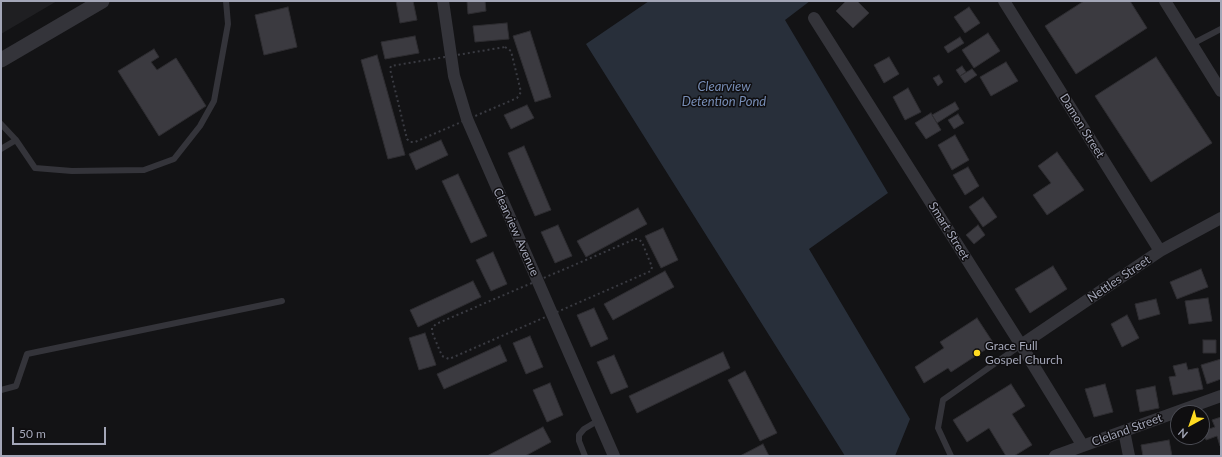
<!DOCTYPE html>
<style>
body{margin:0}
#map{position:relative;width:1222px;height:457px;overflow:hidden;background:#131315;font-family:Lato,sans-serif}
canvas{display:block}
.frame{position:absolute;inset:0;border:2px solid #a3a6b7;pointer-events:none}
.north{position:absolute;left:1170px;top:405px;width:40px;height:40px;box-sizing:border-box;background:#0f0e10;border:1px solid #4a4b53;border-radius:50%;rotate:220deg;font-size:11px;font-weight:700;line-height:16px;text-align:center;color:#a3a6b7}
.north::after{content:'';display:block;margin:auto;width:14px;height:18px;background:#ffdb21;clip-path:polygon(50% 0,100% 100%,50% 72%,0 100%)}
.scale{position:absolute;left:12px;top:427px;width:94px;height:18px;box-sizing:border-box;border:2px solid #a3a6b7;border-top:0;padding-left:5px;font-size:12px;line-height:14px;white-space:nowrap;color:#a3a6b7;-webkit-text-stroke:3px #0f0e10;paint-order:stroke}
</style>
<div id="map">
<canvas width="1222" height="457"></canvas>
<div class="frame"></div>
<div class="north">N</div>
<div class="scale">50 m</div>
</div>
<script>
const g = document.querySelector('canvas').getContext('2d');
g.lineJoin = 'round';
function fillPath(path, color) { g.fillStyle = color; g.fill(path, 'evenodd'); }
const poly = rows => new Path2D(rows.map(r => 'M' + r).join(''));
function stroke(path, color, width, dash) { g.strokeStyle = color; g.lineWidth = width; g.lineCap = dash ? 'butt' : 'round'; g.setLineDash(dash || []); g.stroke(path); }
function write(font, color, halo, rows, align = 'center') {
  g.font = font + ' Lato,sans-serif'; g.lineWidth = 3; g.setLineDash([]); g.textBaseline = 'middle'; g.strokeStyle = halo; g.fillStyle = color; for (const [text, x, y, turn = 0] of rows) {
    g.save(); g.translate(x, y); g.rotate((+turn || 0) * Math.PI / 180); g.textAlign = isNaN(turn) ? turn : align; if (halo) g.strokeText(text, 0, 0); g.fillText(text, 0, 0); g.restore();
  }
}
fillPath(poly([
 [1,1,57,1,1,34]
]), '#1f1f22');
fillPath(poly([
 [649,1,810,1,785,20,888,193,809,249,910,419,895,456,845,456,586,44]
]), '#282f3a');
const building = poly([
 [396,1,413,1,417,20,400,23,396,1],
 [467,1,485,1,486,11,468,14,467,1],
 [846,1,857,1,869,13,853,28,836,11,846,1],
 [1084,1,1130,1,1147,28,1076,74,1045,26,1084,1],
 [288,7,297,47,264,55,255,15,288,7],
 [969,7,980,23,965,33,954,17,969,7],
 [507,23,509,39,475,42,473,26,507,23],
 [530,31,551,97,535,102,513,36,530,31],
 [988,33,1000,51,974,68,962,50,988,33],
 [415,36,419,53,385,59,381,42,415,36],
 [960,37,964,43,948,53,944,47,960,37],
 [154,49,159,57,151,62,157,70,176,58,206,106,159,136,118,71,154,49],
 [377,55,405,155,388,159,361,60,377,55],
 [889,57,899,74,884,83,874,65,889,57],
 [1156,57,1212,143,1151,182,1095,96,1156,57],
 [1006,62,1018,81,991,96,980,77,1006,62],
 [962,66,966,72,960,76,956,70,962,66],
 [972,69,977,75,965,83,960,76,972,69],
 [939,75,943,82,938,86,933,78,939,75],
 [908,88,921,112,905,120,893,97,908,88],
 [955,102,959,109,937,123,932,115,955,102],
 [527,105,534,118,511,129,504,115,527,105],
 [931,113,941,130,926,139,915,123,931,113],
 [958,114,964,123,954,129,948,120,958,114],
 [955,135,969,160,952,170,938,145,955,135],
 [441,140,448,155,416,170,409,154,441,140],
 [524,146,551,210,535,216,508,153,524,146],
 [1057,152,1084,190,1047,215,1033,195,1051,183,1038,166,1057,152],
 [968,167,979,186,965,195,953,175,968,167],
 [458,174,487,236,471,243,442,181,458,174],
 [983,197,997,217,983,227,969,207,983,197],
 [638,208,647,224,586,257,577,241,638,208],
 [558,225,572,256,555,263,541,232,558,225],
 [978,225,985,235,974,244,966,235,978,225],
 [663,228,678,260,661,268,645,236,663,228],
 [493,252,507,284,491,291,476,260,493,252],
 [1053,266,1067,289,1030,313,1015,289,1053,266],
 [1201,269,1208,287,1177,299,1170,282,1201,269],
 [665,271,674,287,613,320,604,304,665,271],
 [473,281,481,297,418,327,410,310,473,281],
 [1208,298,1212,321,1189,324,1185,301,1208,298],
 [1156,299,1160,314,1139,320,1135,304,1156,299],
 [594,308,608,339,591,347,577,315,594,308],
 [1127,315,1139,338,1122,347,1111,324,1127,315],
 [977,318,994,344,951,372,948,368,924,383,915,367,944,348,940,342,977,318],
 [425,333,436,365,419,370,409,338,425,333],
 [530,336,543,367,526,374,513,343,530,336],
 [1203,340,1216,340,1216,353,1203,353,1203,340],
 [500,345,507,361,444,389,437,374,500,345],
 [723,352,730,368,637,413,629,396,723,352],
 [614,355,628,387,611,394,597,362,614,355],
 [1221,359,1221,379,1207,384,1201,365,1221,359],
 [1186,363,1188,370,1198,368,1203,389,1173,395,1169,377,1176,376,1173,366,1186,363],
 [745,371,777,433,760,441,728,380,745,371],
 [550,383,563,415,547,422,533,390,550,383],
 [1011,384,1025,406,1012,414,1032,445,1014,456,1006,456,989,428,967,442,953,420,1011,384],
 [1105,384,1113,412,1094,417,1085,389,1105,384],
 [1155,386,1159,408,1140,412,1136,390,1155,386],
 [1221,417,1221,446,1220,446,1217,436,1206,440,1203,431,1215,427,1212,420,1221,417],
 [543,427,551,442,525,456,487,456,543,427],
 [1169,440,1172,456,1143,456,1141,445,1169,440],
 [763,444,769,456,740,456,763,444]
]);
fillPath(building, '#3b3a40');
stroke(building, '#2e2d31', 1);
stroke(poly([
 [505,47,511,51,521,92,517,98,415,142,410,142,407,139,390,69,391,66,505,47],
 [635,239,638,239,642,242,652,267,651,271,449,359,442,356,432,332,432,328,436,324,635,239]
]), '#3a3b42', 2, [2, 3]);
stroke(poly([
 [1192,44,1221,29],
 [1,124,16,140,1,149],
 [16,140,35,168,72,171,144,170,174,159,200,126,214,101,228,24,226,1],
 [1,390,16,386,27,354,282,301],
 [585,456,579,441,579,435,584,429,599,420],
 [951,456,938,428,943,400,1021,345]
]), '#34343a', 6);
stroke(poly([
 [443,1,454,76,467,119,614,456],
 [1004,1,1160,251],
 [1165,1,1221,91],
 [814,18,1021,345,1083,446],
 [1021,345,1160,251,1221,218],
 [1124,431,1129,456],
 [1055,456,1221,396]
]), '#34343a', 12);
stroke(poly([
 [1,60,102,1]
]), '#34343a', 15);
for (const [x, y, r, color] of [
 [977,353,4,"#ffdb21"]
]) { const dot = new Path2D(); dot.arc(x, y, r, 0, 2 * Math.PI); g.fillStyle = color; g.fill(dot); stroke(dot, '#0f0e10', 1.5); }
write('12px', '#a3a6b7', '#0f0e10', [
 ["Damon Street",1082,126,58],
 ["Smart Street",949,231,58],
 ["Clearview Avenue",516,232,66],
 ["Nettles Street",1119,279,-34],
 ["Cleland Street",1127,430,-20]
]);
write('12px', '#a3a6b7', '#0f0e10', [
 ["Grace Full",985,346],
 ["Gospel Church",985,360]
], 'left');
write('italic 13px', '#778db5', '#0f0e10', [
 ["Clearview",724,87],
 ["Detention Pond",724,102]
]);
</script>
